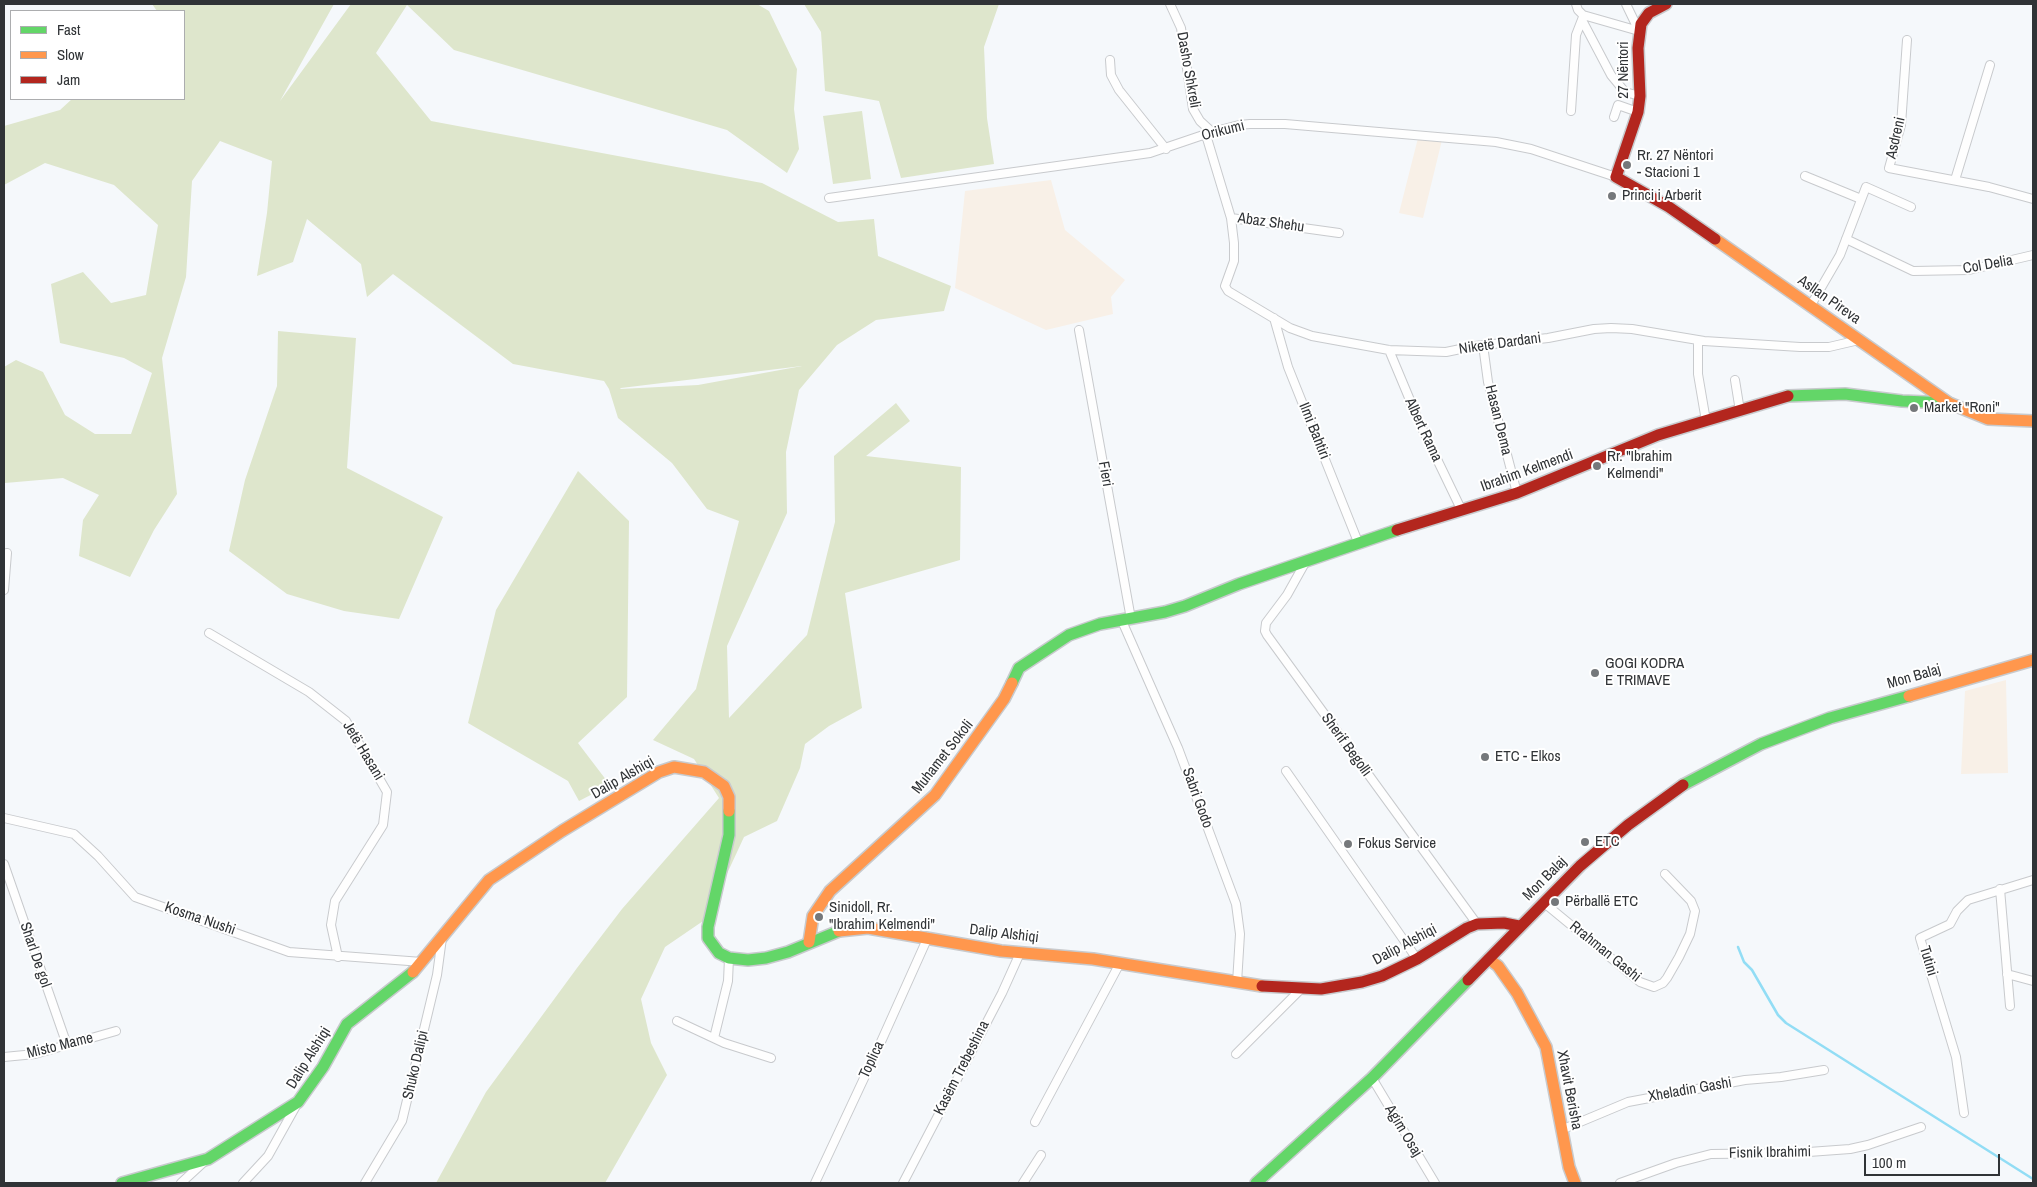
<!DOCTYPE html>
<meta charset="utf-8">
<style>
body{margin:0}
#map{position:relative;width:2037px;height:1187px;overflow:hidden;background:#f5f8fb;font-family:"Archivo Narrow",sans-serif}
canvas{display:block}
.frame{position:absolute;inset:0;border:5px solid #303336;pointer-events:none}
.legend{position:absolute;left:10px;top:10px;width:175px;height:90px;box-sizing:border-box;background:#fff;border:1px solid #acadaf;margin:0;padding:6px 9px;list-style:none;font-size:15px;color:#303336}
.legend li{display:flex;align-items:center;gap:10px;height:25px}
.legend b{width:25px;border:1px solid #acadaf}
.scale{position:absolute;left:1864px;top:1154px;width:136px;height:22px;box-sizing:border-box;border:2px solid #303336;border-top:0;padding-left:6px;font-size:15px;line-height:18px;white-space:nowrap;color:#303336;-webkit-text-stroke:4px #fff;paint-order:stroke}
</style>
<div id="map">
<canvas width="2037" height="1187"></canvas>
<div class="frame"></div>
<ul class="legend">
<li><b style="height:6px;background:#63d668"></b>Fast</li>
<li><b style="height:6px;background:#ff974d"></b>Slow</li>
<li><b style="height:6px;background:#b3261e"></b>Jam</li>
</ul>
<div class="scale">100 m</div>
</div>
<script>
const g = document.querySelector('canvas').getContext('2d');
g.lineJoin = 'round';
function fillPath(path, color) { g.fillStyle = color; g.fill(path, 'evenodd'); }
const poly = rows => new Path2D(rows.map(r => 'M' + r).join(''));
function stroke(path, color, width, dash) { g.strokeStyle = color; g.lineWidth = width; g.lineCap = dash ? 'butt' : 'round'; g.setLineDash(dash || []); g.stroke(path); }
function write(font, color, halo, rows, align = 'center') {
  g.font = font + ' "Archivo Narrow",sans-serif'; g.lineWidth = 4; g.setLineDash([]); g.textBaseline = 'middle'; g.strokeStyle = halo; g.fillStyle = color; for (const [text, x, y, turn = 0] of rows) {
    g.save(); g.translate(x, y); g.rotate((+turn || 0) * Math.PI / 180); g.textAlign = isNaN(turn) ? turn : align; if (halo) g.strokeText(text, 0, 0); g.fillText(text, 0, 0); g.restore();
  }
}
fillPath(poly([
 [1418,138,1442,140,1423,218,1399,213],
 [1051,180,1065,230,1125,280,1111,297,1113,314,1046,330,955,288,965,191],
 [2006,680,2008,773,1961,774,1965,691]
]), '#f8f0e7');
fillPath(poly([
 [152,4,334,4,280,101,351,4,757,4,769,11,797,69,794,109,799,149,787,173,727,130,454,50,407,5,376,53,431,121,762,183,838,222,874,219,878,256,951,286,944,311,876,320,837,345,799,390,786,452,787,513,727,646,729,718,807,635,835,522,834,456,896,403,910,421,866,456,961,467,960,560,845,593,862,708,829,726,805,744,800,768,777,821,744,837,706,919,665,947,641,999,651,1043,667,1075,605,1183,436,1183,486,1092,577,968,622,909,719,798,694,759,653,740,696,689,739,521,707,509,672,463,618,418,609,389,604,381,513,364,393,274,367,297,361,264,307,219,293,262,257,276,267,213,272,161,220,141,192,181,186,277,162,358,177,494,154,530,130,577,79,556,83,520,99,495,63,478,5,483,4,480,4,367,16,360,43,372,65,415,95,434,131,434,152,373,124,358,60,343,51,284,83,272,111,303,146,295,158,225,114,185,45,163,4,185,4,126,60,110,72,99,184,99,184,11,157,11],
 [802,366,698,385,620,389,621,388],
 [804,4,999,4,984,47,987,118,994,164,901,178,879,101,825,91,821,32],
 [862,111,871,179,833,184,823,116],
 [278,331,356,338,347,468,443,517,399,619,344,611,287,594,229,551,245,480,277,386],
 [578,471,629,521,627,697,578,743,610,785,579,801,568,781,468,723,496,610]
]), '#dee6cc');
stroke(poly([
 [1738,947,1744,962,1752,970,1778,1015,1786,1023,2033,1179]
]), '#92ddf5', 2.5);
const street = poly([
 [1170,4,1181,28,1193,109,1200,121,1212,132],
 [1576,4,1578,10,1583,15,1639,31],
 [1626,4,1639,31],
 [1582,20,1611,75,1625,92,1640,96],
 [1907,40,1901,125,1889,168,1989,187,2033,199],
 [1110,60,1111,75,1119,90,1166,149],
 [1571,111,1576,35,1583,17],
 [1614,117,1618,105,1638,112],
 [1206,135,1231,218,1234,243,1234,261,1225,286,1228,291,1290,328,1312,336,1389,350,1446,352,1475,346,1548,338,1594,329,1611,328,1632,329,1704,341,1800,347,1829,347,1859,340],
 [1805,176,1861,199],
 [1955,180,1990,65],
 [829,198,1150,153,1212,132,1239,125,1250,124,1285,124,1496,142,1531,149,1616,177],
 [1231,218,1339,233],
 [1846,239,1913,271,1969,270,2033,255],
 [1811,305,1840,255,1866,187,1911,207],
 [1274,318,1288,367,1358,542],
 [1079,330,1131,619],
 [1698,340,1698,374,1706,421],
 [1483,345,1488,382,1517,493],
 [1389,350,1420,424,1461,509],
 [1735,380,1740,411],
 [1306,561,1287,595,1266,623,1265,631,1267,635,1477,924],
 [4,590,7,553],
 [1122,621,1178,748,1236,904,1240,934,1237,983],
 [209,633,309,692,346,721,387,792,383,825,335,901,331,925,338,957],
 [1286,771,1417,959],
 [4,818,74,834,98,856,135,897,289,952,422,962],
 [4,864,67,1045],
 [2000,889,2010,1006],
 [1543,902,1640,982,1654,987,1663,983,1667,978,1679,957,1690,934,1695,911,1691,901,1665,874],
 [2007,974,2033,981],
 [677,1021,724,1043,771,1058],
 [714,1038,728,981,729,958],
 [1236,1054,1301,989],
 [4,1057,35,1054,116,1031],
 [1372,1078,1435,1183],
 [1964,1113,1956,1057,1920,938,1950,924,1957,911,1968,900,2033,880],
 [1035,1122,1120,963],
 [1561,1130,1628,1102,1745,1080,1781,1077,1824,1070],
 [181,1183,206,1160],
 [243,1183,268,1156,297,1104],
 [365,1183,402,1121,437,975,442,938],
 [815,1183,880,1044,928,937],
 [903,1183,1002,993,1020,953],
 [1023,1183,1041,1155],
 [1620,1183,1676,1163,1711,1154,1795,1153,1850,1149,1868,1145,1921,1127]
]);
const fast = poly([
 [1788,396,1845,394,1902,401,1949,403],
 [1012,683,1019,668,1069,635,1100,624,1165,612,1185,606,1239,584,1397,530],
 [1683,785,1761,744,1830,718,1909,696],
 [729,811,729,835,708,927,708,938,719,953,729,958,748,960,766,958,788,952,839,931],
 [122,1183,208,1159,298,1102,323,1067,347,1024,413,972],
 [1256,1183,1372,1078,1468,980]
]);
const slow = poly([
 [1715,239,1949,403,1988,419,2033,421],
 [1909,696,2033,660],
 [839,931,868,928,1001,951,1093,959,1262,986],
 [809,942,813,916,830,891,935,795,1004,699,1012,683],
 [1489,959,1498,966,1517,993,1546,1047,1569,1167,1575,1183],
 [413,972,489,880,562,831,659,772,674,767,704,772,724,786,729,797,729,811]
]);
const jam = poly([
 [1666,4,1649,13,1641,24,1638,48,1640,96,1638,112,1616,177,1669,207,1715,239],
 [1397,530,1517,493,1658,435,1788,396],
 [1468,980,1580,866,1628,825,1683,785],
 [1262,986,1321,989,1362,982,1382,976,1417,959,1467,928,1477,924,1504,923,1519,926]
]);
stroke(street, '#c8cacd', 10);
stroke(fast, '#c8cacd', 14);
stroke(slow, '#c8cacd', 14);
stroke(jam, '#c8cacd', 14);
stroke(street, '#fefefe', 8);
stroke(fast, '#63d668', 11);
stroke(slow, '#ff974d', 11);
stroke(jam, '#b3261e', 11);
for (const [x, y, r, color] of [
 [1627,165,5,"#75787b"],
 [1612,196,5,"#75787b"],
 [1914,408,5,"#75787b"],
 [1597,466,5,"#75787b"],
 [1595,673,5,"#75787b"],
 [1485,757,5,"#75787b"],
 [1585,842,5,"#75787b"],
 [1348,844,5,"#75787b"],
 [1555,902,5,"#75787b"],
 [819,917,5,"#75787b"]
]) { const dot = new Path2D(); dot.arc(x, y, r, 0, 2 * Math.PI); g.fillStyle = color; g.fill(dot); stroke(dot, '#fff', 2); }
write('15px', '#303336', '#fff', [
 ["Dasho Shkreli",1188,70,80],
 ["27 Nëntori",1624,70,-90],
 ["Orikumi",1223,131,-14],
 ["Asdreni",1896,138,-77],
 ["Abaz Shehu",1271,223,8],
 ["Col Delia",1988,265,-10],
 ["Asllan Pireva",1829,300,35],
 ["Niketë Dardani",1500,344,-8],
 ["Hasan Dema",1498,420,76],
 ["Albert Rama",1423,430,65],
 ["Ilmi Bahtiri",1314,431,68],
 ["Ibrahim Kelmendi",1527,471,-20],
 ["Fieri",1105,474,80],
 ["Mon Balaj",1914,677,-16],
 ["Sherif Begolli",1346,745,54],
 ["Jetë Hasani",363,751,59],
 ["Muhamet Sokoli",943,757,-52],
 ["Dalip Alshiqi",623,778,-30],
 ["Sabri Godo",1197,798,70],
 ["Mon Balaj",1545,879,-45],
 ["Kosma Nushi",200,919,19],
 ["Dalip Alshiqi",1004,934,7],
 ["Dalip Alshiqi",1405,945,-28],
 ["Rrahman Gashi",1605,952,39],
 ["Sharl De gol",35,955,71],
 ["Tutini",1928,961,73],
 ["Misto Mame",60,1046,-14],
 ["Dalip Alshiqi",309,1058,-58],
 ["Toplica",872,1060,-65],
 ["Shuko Dalipi",416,1065,-77],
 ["Kasëm Trebeshina",962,1068,-63],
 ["Xhavit Berisha",1569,1090,79],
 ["Xheladin Gashi",1690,1090,-10],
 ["Agim Osaj",1403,1131,59],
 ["Fisnik Ibrahimi",1770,1153,-1]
]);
write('15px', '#303336', '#fff', [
 ["Rr. 27 Nëntori",1637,156],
 ["- Stacioni 1",1637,173],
 ["Princi i Arberit",1622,196],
 ["Market \"Roni\"",1924,408],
 ["Rr. \"Ibrahim",1607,457],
 ["Kelmendi\"",1607,474],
 ["GOGI KODRA",1605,664],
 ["E TRIMAVE",1605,681],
 ["ETC - Elkos",1495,757],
 ["ETC",1595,842],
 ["Fokus Service",1358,844],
 ["Përballë ETC",1565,902],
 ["Sinidoll, Rr.",829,908],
 ["\"Ibrahim Kelmendi\"",829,925]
], 'left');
</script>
